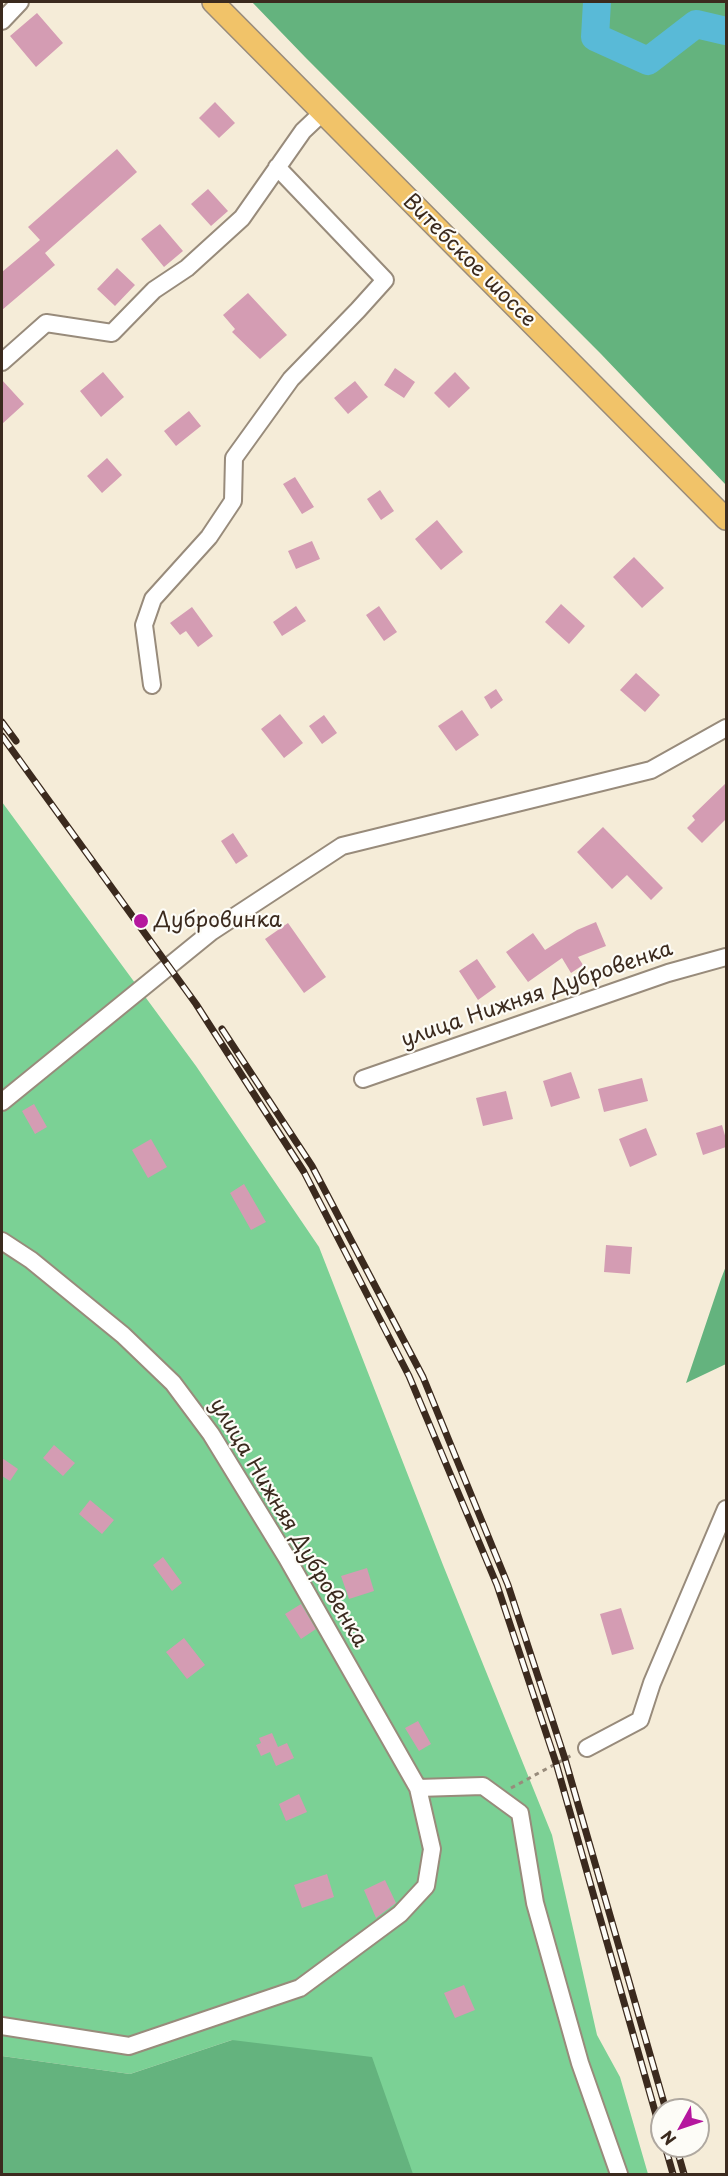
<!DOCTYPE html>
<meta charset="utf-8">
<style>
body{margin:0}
#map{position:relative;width:728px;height:2176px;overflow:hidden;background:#f5ecd8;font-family:"Playpen Sans",sans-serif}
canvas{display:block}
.frame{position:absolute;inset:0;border:3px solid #3b2a1e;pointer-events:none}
.north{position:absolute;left:650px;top:2098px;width:60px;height:60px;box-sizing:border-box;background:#fdfcf7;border:2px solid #afa8a0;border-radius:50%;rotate:230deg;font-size:16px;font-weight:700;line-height:24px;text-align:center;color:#3b2a1e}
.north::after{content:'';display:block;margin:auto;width:21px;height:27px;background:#b5179e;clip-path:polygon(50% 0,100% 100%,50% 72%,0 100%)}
</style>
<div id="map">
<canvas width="728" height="2176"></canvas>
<div class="frame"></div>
<div class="north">N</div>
</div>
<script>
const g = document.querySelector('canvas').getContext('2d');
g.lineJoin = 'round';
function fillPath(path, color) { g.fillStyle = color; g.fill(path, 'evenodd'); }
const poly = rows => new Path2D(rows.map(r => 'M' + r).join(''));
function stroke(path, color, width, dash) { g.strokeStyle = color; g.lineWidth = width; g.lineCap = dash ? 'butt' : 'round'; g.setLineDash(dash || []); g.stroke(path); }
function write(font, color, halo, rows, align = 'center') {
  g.font = font + ' "Playpen Sans",sans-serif'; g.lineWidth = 4.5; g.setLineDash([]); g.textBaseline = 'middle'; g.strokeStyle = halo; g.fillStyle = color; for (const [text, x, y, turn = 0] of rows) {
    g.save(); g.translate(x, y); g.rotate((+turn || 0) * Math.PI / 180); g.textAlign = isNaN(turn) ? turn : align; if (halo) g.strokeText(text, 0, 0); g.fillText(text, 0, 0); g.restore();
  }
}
fillPath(poly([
 [2,802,196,1066,319,1247,443,1565,552,1835,597,2035,620,2077,648,2174,413,2174,232,2040,130,2074,2,2056]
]), '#7bd195');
fillPath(poly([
 [252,2,726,2,726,485,601,354,305,57],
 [726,1266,726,1364,686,1383,721,1279],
 [232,2040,372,2057,413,2174,2,2174,2,2056,130,2074]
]), '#64b37e');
stroke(poly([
 [597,2,595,37,648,61,696,24,726,31]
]), '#59bad7', 28);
fillPath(poly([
 [37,13,63,43,36,67,10,36],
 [215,102,235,123,219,138,199,118],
 [117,149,137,172,45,253,55,265,2,310,2,272,40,240,28,227],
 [208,189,228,211,211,226,191,204],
 [160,224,183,251,164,267,141,239],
 [117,268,135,285,115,306,97,289],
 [248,293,287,335,260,359,232,332,235,329,223,315],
 [395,368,415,382,404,398,384,385],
 [103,372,124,397,101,417,80,391],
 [455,372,470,388,449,408,434,393],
 [2,380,24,404,2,424],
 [355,381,368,397,348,414,334,398],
 [189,411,201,426,176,446,164,431],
 [107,458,122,475,102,493,87,476],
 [295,477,314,507,302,514,283,484],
 [380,490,394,511,381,520,367,499],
 [437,520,463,552,441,570,415,539],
 [312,541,320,559,296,569,288,551],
 [634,557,664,588,642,608,613,577],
 [561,604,585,626,569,644,545,622],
 [296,606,306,621,282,636,273,622],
 [379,606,397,632,384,641,366,615],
 [192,607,213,636,198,647,186,631,180,635,170,623],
 [636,673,660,695,645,712,620,690],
 [496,689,503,700,491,709,484,697],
 [462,710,479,735,456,751,438,726],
 [280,714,303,743,284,758,261,729],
 [324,715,337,733,322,744,309,726],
 [726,783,726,819,702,843,687,828,695,820,692,816],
 [603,827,663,888,651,900,627,875,612,889,577,852],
 [233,833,248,856,236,864,221,841],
 [596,922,606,946,578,957,583,965,571,973,562,958,528,982,506,952,533,933,545,950,577,930],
 [288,923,326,977,304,993,265,939],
 [477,959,496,987,478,1000,459,971],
 [571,1072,580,1098,551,1107,543,1081],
 [642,1078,648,1101,604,1112,598,1089],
 [506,1091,513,1119,483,1126,476,1098],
 [34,1104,47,1127,35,1134,22,1111],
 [722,1125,726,1139,726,1147,703,1155,696,1133],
 [646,1128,657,1155,630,1167,619,1139],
 [151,1139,167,1167,148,1178,132,1150],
 [244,1184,266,1222,251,1230,230,1193],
 [606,1245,632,1247,630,1274,604,1272],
 [54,1445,75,1463,63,1476,43,1458],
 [2,1458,18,1469,10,1481,2,1476],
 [90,1500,114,1520,102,1534,79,1514],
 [163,1557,182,1583,172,1591,153,1565],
 [367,1568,374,1591,349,1599,341,1576],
 [301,1604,316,1629,301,1639,285,1614],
 [621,1608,634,1649,612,1655,600,1614],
 [184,1638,205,1665,187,1679,166,1652],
 [418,1721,431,1744,419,1751,405,1728],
 [272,1733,278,1747,287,1743,294,1758,276,1766,270,1752,261,1756,256,1745,261,1743,259,1738],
 [299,1794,307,1812,286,1821,279,1804],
 [327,1874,334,1897,302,1908,294,1885],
 [385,1880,396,1903,376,1918,364,1890],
 [464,1985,475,2010,455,2018,444,1993]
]), '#d49cb3');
const minor = poly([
 [2,21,20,2],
 [2,362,46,323,112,333,154,290,187,268,242,218,303,131,322,113],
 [152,685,144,625,153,599,209,537,233,501,234,458,291,379,358,310,385,280,277,167],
 [363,1079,668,973,726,957],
 [2,1102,211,932,342,846,651,770,726,728],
 [2,1241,31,1260,123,1335,173,1383,211,1434,287,1558,418,1788,432,1849,426,1886,400,1914,300,1988,129,2046,2,2026],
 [587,1748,640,1720,652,1683,726,1509],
 [418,1788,483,1786,520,1813,535,1903,580,2063,619,2174]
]);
const major = poly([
 [213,2,726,519]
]);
stroke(minor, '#988b7b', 20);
stroke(major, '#988b7b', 24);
stroke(poly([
 [511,1788,574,1754]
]), '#988b7b', 3, [4.5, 4.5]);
stroke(minor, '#fff', 16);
stroke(major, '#f1c369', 21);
const rail = poly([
 [2,722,16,741],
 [2,736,196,1004,304,1172,409,1376,497,1585,556,1763,662,2136],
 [222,1029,312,1166,423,1377,508,1585,565,1759,666,2110],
 [665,2146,673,2174],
 [676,2146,684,2174]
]);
stroke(rail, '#3b2a1e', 7);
stroke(rail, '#fdfcf7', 4.5, [14]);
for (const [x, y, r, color] of [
 [141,921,8,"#b5179e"]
]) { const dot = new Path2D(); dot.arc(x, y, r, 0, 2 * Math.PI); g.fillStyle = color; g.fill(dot); stroke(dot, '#fdfcf7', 2); }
write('21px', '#3b2a1e', '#fdfcf7', [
 ["Витебское шоссе",469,261,45],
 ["улица Нижняя Дубровенка",537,995,-19],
 ["улица Нижняя Дубровенка",288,1523,59]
]);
write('21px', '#3b2a1e', '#fdfcf7', [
 ["Дубровинка",154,921]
], 'left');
</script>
